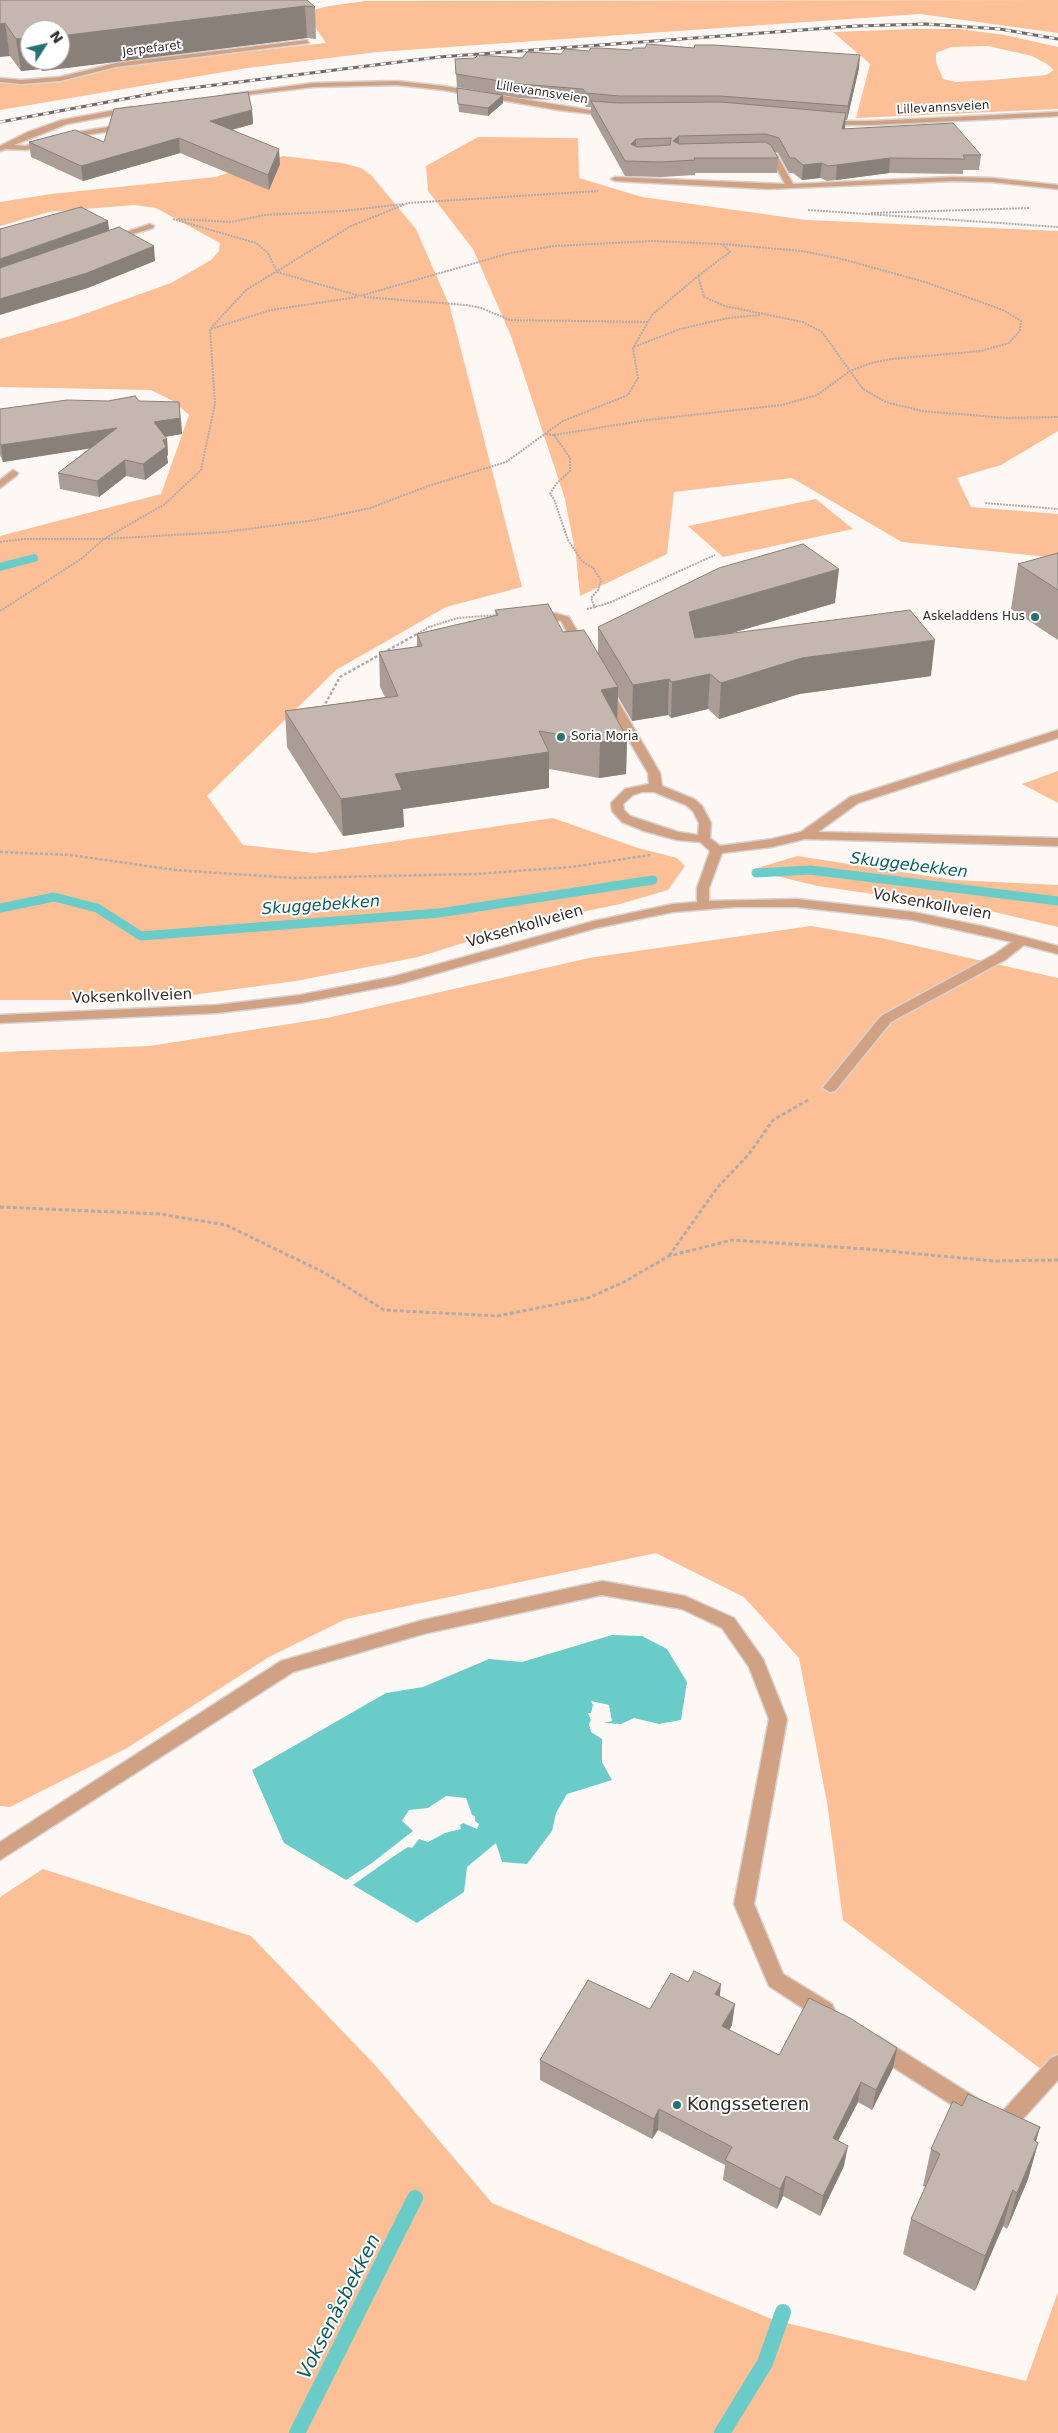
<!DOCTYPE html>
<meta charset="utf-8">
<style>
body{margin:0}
#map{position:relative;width:1058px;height:2433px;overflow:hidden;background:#fef8f5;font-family:"DejaVu Sans",sans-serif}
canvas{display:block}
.north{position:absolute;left:20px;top:20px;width:50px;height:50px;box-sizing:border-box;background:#fff;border:1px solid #adabaa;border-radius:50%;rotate:55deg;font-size:14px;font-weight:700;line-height:20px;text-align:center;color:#322d2a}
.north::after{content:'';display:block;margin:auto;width:18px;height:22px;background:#27716e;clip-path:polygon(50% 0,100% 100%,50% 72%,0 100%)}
</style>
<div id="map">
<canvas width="1058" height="2433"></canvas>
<div class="north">N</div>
</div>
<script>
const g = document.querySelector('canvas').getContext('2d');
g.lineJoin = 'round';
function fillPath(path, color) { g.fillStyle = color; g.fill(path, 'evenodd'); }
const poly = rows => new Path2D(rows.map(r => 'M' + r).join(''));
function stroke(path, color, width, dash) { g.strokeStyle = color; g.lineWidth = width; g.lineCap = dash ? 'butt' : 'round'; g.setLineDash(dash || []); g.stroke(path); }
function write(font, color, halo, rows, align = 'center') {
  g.font = font + ' "DejaVu Sans",sans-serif'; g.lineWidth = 4; g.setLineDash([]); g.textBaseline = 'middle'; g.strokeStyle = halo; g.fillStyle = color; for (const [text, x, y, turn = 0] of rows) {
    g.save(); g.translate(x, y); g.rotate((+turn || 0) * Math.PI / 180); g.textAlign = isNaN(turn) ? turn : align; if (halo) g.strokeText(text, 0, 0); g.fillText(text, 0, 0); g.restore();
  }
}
fillPath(poly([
 [1058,0,1058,33,920,14,378,52,247,68,0,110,0,83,20,84,66,80,127,65,326,43,305,12,329,6,365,1],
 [914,29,959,29,1005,35,1058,47,1058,109,856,118,870,64,833,32],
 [988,46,1032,56,1047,64,1054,70,1046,75,992,80,956,82,943,79,936,62,936,53,951,47],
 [478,137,578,138,579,178,642,197,806,220,1058,231,1058,431,1001,465,957,478,971,507,1058,514,1058,558,902,542,792,478,674,492,667,554,580,596,576,556,565,499,511,336,473,249,428,191,426,166],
 [283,156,342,163,361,168,371,175,416,229,450,307,522,587,446,607,336,670,207,796,243,845,315,853,553,818,638,848,677,858,685,866,668,890,620,904,525,924,418,957,296,981,155,1000,0,1000,0,536,161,494,189,415,173,401,151,390,0,387,0,339,73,318,171,283,211,260,219,251,220,243,156,208,134,205,49,212,0,226,0,202,51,194,215,177],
 [816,499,853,529,723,557,688,526],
 [1058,771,1058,803,1022,784],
 [797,856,954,880,1058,885,1058,927,990,911,818,886,751,870],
 [811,926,881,938,1058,978,1058,2082,843,1920,827,1802,799,1658,744,1597,656,1553,346,1619,269,1657,127,1748,10,1807,0,1806,0,1052,150,1046,327,1018,589,958],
 [43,1869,251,1936,376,2066,492,2203,774,2320,1026,2381,1058,2292,1058,2433,0,2433,0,1897]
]), '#fdbf96');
fillPath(poly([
 [612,1635,642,1636,667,1649,687,1682,681,1720,659,1724,634,1718,621,1724,604,1723,612,1721,609,1705,591,1701,593,1705,591,1713,588,1713,591,1720,589,1724,591,1732,602,1739,602,1762,612,1780,567,1794,556,1813,552,1831,527,1864,502,1862,496,1843,467,1867,464,1892,417,1923,353,1885,391,1858,408,1847,412,1848,419,1839,428,1842,445,1833,461,1829,460,1825,463,1823,477,1829,479,1824,475,1821,475,1816,472,1815,466,1798,446,1796,428,1808,409,1810,402,1821,413,1831,372,1863,346,1880,284,1843,252,1770,386,1693,423,1687,489,1659,522,1662]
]), '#6accc8');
stroke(poly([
 [0,567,34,558]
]), '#6accc8', 8);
stroke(poly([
 [756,873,810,870,1058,901],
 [0,908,54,897,97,908,141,936,439,913,653,880]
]), '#6accc8', 9);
stroke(poly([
 [297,2433,415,2198],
 [722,2433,765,2363,783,2312]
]), '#6accc8', 16);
const minor = poly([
 [307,40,309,43,116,67,60,81,21,84,0,82,0,78,21,80,60,77,116,63,307,40],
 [397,81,443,86,614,114,610,116,558,110,443,90,397,85,313,87,229,97,225,95,313,83,397,81],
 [132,107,136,109,135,111,67,124,14,145,26,146,78,132,108,127,112,129,111,131,79,136,26,150,6,149,0,151,0,146,28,132,62,120,132,107],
 [1058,112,1058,116,871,125,825,125,821,123,825,121,871,121,1058,112],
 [759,150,777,155,793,184,953,177,992,178,1058,185,1058,189,992,182,953,181,769,189,615,181,611,179,615,177,785,184,771,158,759,154,759,150],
 [150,224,154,226,153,228,109,241,105,239,150,224],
 [13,470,18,473,17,475,0,488,0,480,13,470],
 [547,611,569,617,587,648,585,650,577,650,561,621,543,616,542,614,547,611],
 [608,691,614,694,660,773,662,786,694,799,702,806,711,823,710,838,720,846,772,839,801,832,850,797,1058,730,1058,738,858,803,818,832,1058,838,1058,846,805,839,772,847,722,853,709,888,709,901,797,899,913,912,986,927,1058,946,1058,954,1024,945,1005,960,891,1022,835,1091,830,1092,823,1088,825,1085,881,1016,995,954,1012,942,913,920,797,907,734,907,673,912,596,928,399,984,300,1003,217,1013,0,1023,0,1015,217,1005,300,995,392,977,594,921,673,904,697,902,697,888,710,851,700,842,677,840,644,831,622,822,612,811,611,803,625,789,649,784,648,773,602,694,608,691],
 [642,792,654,792,686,805,693,811,699,823,698,835,678,832,630,816,624,810,623,804,633,795,642,792],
 [602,1581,685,1596,734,1618,763,1659,787,1719,754,1904,783,1974,832,2004,835,2011,832,2018,825,2020,818,2018,769,1986,734,1904,769,1719,749,1667,722,1628,682,1609,602,1595,423,1634,293,1672,0,1860,0,1842,281,1661,423,1620,602,1581],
 [878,2036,988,2105,992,2112,988,2119,981,2122,974,2119,871,2053,868,2046,871,2039,878,2036],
 [1058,2055,1058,2080,1010,2133,1003,2136,993,2131,989,2124,993,2117,1000,2114,1051,2058,1058,2055]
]);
stroke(minor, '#d9d3d0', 3);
stroke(poly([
 [808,210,1058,227],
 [871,213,1030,208],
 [173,219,256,243,268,253,277,272,360,296,510,253,554,246,652,241,722,244,730,252,698,276,704,297,725,306,803,322,822,332,863,389,886,402,922,411,1007,418,1058,417],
 [178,219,231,222,264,215,344,211,403,204],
 [364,297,466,305,481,308,510,320,648,322],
 [211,329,271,310,358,297],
 [634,347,680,329,728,318,760,315],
 [546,434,554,435,570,458,570,471,556,484,550,494,554,499,568,540,582,561,593,568,601,580,598,590,591,598,595,608],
 [554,435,647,420,782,405,817,395,850,371,871,363,891,359,981,351,1009,343,1020,331,1021,321,1003,310,925,282,842,259,802,251,722,244],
 [985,503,1058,509],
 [0,542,23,539,104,539,225,532,315,520,370,508,428,486,506,462,563,421,628,395,638,378,633,348,648,322,653,314,698,276],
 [587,609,609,603,715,555],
 [0,611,81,559,104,539,165,504,201,470,215,404,210,329,246,290,351,226,408,203,598,191],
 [415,635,429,627,458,618,498,615]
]), '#b1aca9', 2, [2, 1]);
stroke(poly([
 [323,708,340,677,417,634],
 [0,852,71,855,175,870,293,878,475,874,571,867,651,855]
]), '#b1aca9', 2.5, [3, 2]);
stroke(poly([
 [0,1207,160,1214,226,1225,325,1273,384,1310,497,1316,588,1298,624,1282,669,1256,732,1240,866,1249,994,1261,1058,1260],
 [669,1256,717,1188,749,1154,773,1120,810,1099]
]), '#b1aca9', 3, [4, 2.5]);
fillPath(minor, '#d0a283');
const rail = poly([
 [0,122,167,91,439,57,856,26,926,24,1000,29,1058,39]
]);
stroke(rail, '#716c69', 3);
stroke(rail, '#fff', 2, [5.5]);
fillPath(poly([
 [0,0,307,0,315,7,316,39,307,38,42,71,41,69,21,71,10,56],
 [30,30,60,60,30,60],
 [589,51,859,68,847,120,845,120,845,129,981,155,979,170,963,170,963,174,889,173,836,180,827,181,820,178,802,180,793,173,789,173,778,153,775,152,778,158,777,173,695,173,695,175,661,177,625,176,591,115,591,107,586,107,583,102,519,98,457,87,455,59,522,58],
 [457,88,503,95,503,103,488,116,459,112],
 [252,110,253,124,232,130,280,164,269,190,180,153,83,181,31,157,29,142,104,142],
 [139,401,181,418,182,434,165,437,167,439,168,455,167,456,168,463,145,480,126,476,99,497,60,489,58,473,90,448,3,462,0,455,0,409],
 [1058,553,1058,640,1011,609,1018,564],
 [835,603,732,633,931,676,799,694,719,719,708,709,671,718,668,715,632,721,618,697,617,719,627,738,626,774,599,778,549,769,549,788,403,809,404,827,343,836,287,747,285,711,385,697,380,687,379,652,417,647,417,634,496,616,495,610,563,632,598,653,598,627],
 [720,1997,732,2025,729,2030,779,2055,897,2048,893,2068,872,2110,858,2102,838,2141,844,2166,820,2216,783,2196,777,2209,723,2180,725,2165,658,2130,652,2139,540,2080,540,2060,650,2009],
 [962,2106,1040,2127,1036,2142,1038,2143,1028,2179,1007,2229,1003,2226,975,2291,903,2254,911,2219,926,2187,923,2186,931,2149]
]), '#a99d96');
fillPath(poly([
 [305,6,307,38,42,71,41,60,60,60,60,36],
 [5,23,10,56,0,57,0,24],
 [30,37,30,60,40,60,41,69,21,71,16,39],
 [860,55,859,68,847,120,848,106],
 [503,95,503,103,488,116,488,108],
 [252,110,253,124,212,135,210,121],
 [846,113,845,128,841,143,842,129],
 [679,136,678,151,673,141],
 [179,138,180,153,83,181,81,166],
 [636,139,636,154,631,144],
 [279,149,280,164,269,190,268,175],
 [890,158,889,173,836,180,837,165],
 [822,163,820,178,802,180,803,165],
 [108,221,110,236,0,275,0,259],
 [154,246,155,261,88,288,0,315,0,299],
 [179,402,182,434,156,438,154,422],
 [117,428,119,444,3,462,1,445],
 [167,439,168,455,167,456,168,463,145,480,143,464,163,440],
 [125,460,126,476,99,497,97,481],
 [839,569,835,603,687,646,689,612],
 [935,640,931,676,799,694,719,719,721,683,802,658],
 [710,674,708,709,671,718,672,682],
 [669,679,668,715,632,721,633,685],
 [618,687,617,723,601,690],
 [627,738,626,774,599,778,600,742],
 [549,752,549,788,403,809,404,827,343,836,341,799,395,774],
 [721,1984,719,2005,715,1994],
 [735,2004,732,2025,720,2047,722,2026],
 [897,2048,893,2068,872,2110,876,2090],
 [861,2082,858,2102,829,2158,833,2138],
 [659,2109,658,2130,652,2139,654,2119],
 [1040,2127,1029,2163,1034,2140],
 [1038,2143,1028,2179,1007,2229,1017,2193],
 [848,2146,844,2166,820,2216,823,2196],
 [786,2176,783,2196,777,2209,780,2189],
 [1013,2190,1003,2226,975,2291,985,2256]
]), '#89807a');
const building = poly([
 [0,0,307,0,315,7,305,6,60,36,60,30,30,30,30,37,16,39,5,23,0,24,0,0],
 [647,44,694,48,695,45,714,45,860,55,848,106,721,96,619,96,586,93,583,89,519,84,456,74,455,59,475,58,478,55,522,58,527,52,561,54,565,49,589,51,591,48,600,48,632,50,633,48,645,48,647,44],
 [457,88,503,95,488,108,458,104,457,88],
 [248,92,252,110,210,121,279,149,268,175,179,138,81,166,29,142,75,130,104,142,114,109,248,92],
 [591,101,619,103,721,102,846,113,842,129,953,123,981,155,963,155,965,159,890,158,837,165,828,166,822,163,803,165,795,158,790,158,779,138,766,134,679,136,673,141,679,144,765,142,771,145,778,158,694,158,695,160,661,162,625,161,591,101],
 [671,138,670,145,637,147,631,144,636,139,671,138],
 [81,207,108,221,0,259,0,229,81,207],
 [119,227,154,246,87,273,0,299,0,268,119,227],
 [135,396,139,401,179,402,180,418,154,422,167,439,163,440,166,447,143,464,125,460,97,481,58,473,117,428,1,445,0,444,0,409,67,400,108,401,135,396],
 [803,544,839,569,689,612,695,638,910,610,935,640,802,658,721,683,710,674,672,682,669,679,633,685,598,627,719,568,803,544],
 [1058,553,1058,590,1018,564,1058,553],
 [548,604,563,632,584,630,618,687,601,690,627,738,600,742,539,731,549,752,395,774,402,790,341,799,285,711,398,696,379,652,422,646,417,634,498,615,495,610,548,604],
 [694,1971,721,1984,715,1994,735,2004,722,2026,779,2055,809,1998,850,2018,897,2048,876,2090,861,2082,833,2138,848,2146,823,2196,786,2176,780,2189,725,2160,732,2147,659,2109,654,2119,540,2060,588,1980,650,2009,671,1973,688,1982,694,1971],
 [968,2094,1040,2127,1034,2140,1038,2143,1017,2193,1013,2190,985,2256,911,2219,940,2154,931,2149,953,2101,962,2106,968,2094]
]);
fillPath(building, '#c4b7af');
stroke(building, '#89807a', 1);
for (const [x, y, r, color] of [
 [1035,617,5,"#27716e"],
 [561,737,5,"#27716e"],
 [677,2105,5,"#27716e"]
]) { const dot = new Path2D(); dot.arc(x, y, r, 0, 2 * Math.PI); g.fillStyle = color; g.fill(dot); stroke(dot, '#fff', 2); }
write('12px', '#322d2a', '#fff', [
 ["Jerpefaret",152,49,-7],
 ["Lillevannsveien",542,93,9],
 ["Lillevannsveien",943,108,-3]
]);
write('12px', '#322d2a', '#fff', [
 ["Askeladdens Hus",1025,617],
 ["Soria Moria",571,737,"left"]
], 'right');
write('15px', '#322d2a', '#fff', [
 ["Voksenkollveien",932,905,10],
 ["Voksenkollveien",525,927,-16],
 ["Voksenkollveien",132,997,-2]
]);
write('italic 16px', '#08605e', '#fff', [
 ["Skuggebekken",909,866,7],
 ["Skuggebekken",321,906,-4]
]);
write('18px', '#322d2a', '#fff', [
 ["Kongsseteren",687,2105]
], 'left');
write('italic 19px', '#08605e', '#fff', [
 ["Voksenåsbekken",340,2307,-63]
]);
</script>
